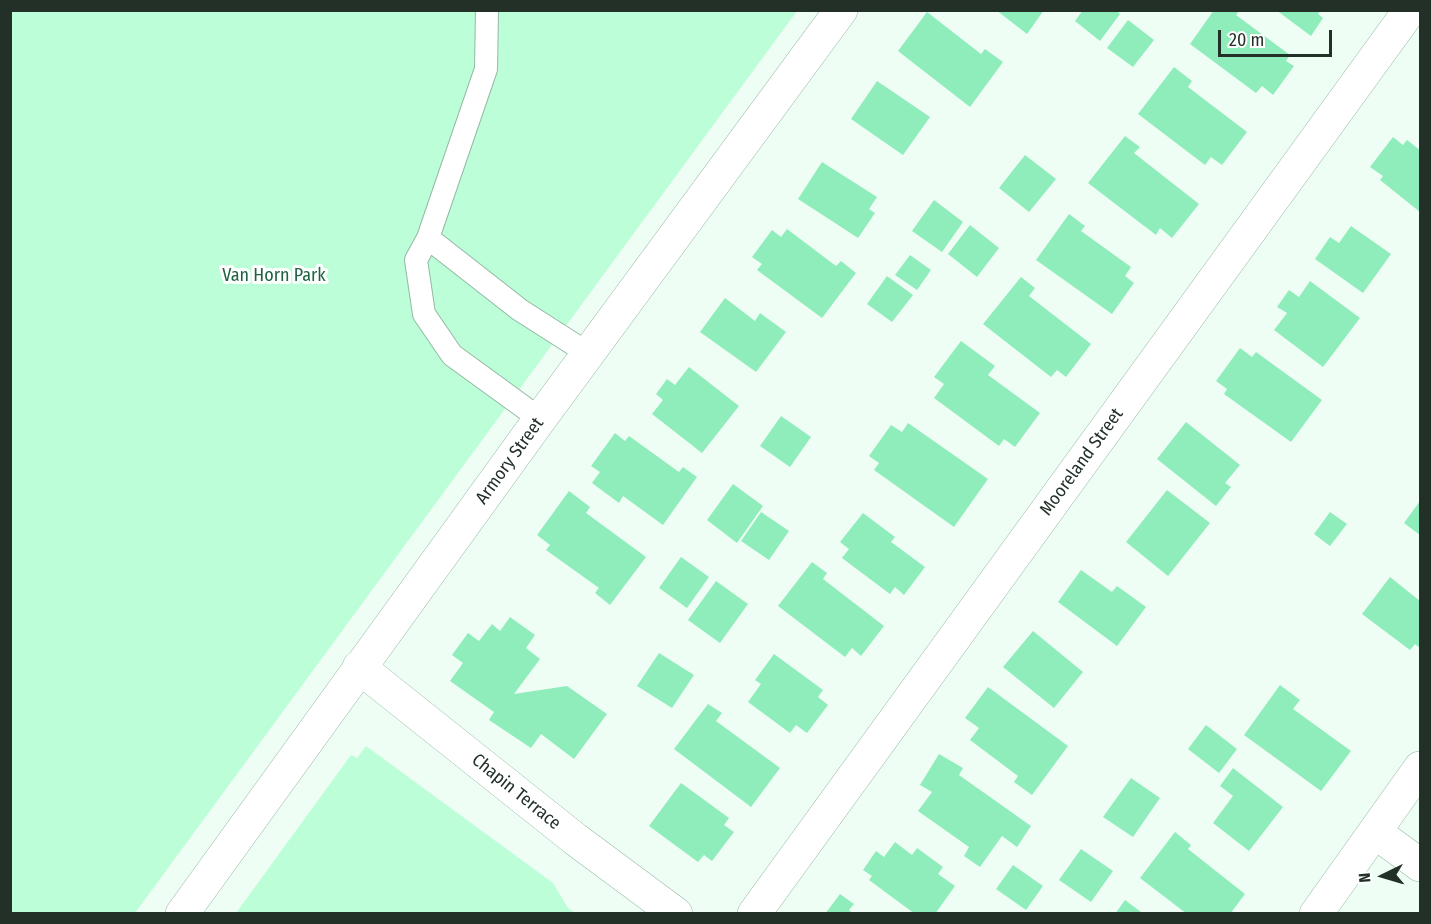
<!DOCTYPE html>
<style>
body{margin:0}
#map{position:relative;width:1431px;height:924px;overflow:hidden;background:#effef5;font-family:"Fira Sans Condensed",sans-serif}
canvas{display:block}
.frame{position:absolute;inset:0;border:12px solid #223028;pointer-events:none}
.north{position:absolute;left:1353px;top:846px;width:60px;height:60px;-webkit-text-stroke:4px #fff;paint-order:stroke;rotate:265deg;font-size:16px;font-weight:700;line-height:24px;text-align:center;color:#223028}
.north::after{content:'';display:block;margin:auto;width:21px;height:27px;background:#223028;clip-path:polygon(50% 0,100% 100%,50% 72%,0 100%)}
.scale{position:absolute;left:1218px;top:30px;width:114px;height:27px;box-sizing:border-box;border:3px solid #223028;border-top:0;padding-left:8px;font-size:18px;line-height:21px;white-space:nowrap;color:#223028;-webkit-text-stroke:4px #fff;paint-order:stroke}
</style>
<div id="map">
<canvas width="1431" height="924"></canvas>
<div class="frame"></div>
<div class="north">N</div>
<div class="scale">20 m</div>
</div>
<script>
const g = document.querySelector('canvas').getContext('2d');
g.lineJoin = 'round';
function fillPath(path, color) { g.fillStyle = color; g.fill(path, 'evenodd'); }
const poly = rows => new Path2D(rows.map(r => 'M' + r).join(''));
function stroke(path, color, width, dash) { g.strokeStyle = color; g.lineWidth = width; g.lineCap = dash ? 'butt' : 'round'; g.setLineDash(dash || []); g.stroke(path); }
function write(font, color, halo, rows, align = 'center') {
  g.font = font + ' "Fira Sans Condensed",sans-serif'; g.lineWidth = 6; g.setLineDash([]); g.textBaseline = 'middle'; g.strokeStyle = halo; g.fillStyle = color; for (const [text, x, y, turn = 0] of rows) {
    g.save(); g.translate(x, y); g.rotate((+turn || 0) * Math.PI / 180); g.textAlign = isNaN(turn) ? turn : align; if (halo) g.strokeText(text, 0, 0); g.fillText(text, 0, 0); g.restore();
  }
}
fillPath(poly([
 [10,11,797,11,135,913,11,913],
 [366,746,553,883,568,908,575,913,236,913,351,755,357,758]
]), '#bbfed8');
fillPath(poly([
 [996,10,1044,10,1027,34],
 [1083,10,1116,10,1120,14,1100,41,1075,21],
 [1214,10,1240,10,1236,15,1290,55,1286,61,1294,66,1273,95,1262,86,1256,93,1190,44],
 [1276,10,1321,10,1318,14,1323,18,1311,36],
 [927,12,981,54,985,49,1003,62,970,107,898,51],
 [1128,20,1154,40,1133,67,1107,48],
 [1174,67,1192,81,1188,87,1247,132,1222,165,1211,157,1205,165,1138,114],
 [877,81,930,117,903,155,851,119],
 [1125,136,1140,147,1134,153,1199,204,1172,238,1160,228,1156,235,1088,183],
 [1393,137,1403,145,1407,140,1420,150,1420,212,1380,180,1383,176,1370,167],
 [1025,155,1056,179,1029,212,999,188],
 [822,162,877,197,869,209,875,213,858,238,798,199],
 [934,200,963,222,942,252,912,231],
 [1069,214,1085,226,1081,231,1131,267,1125,276,1134,283,1112,314,1036,260],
 [970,225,999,248,977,277,948,254],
 [1351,226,1391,254,1363,293,1315,259,1330,237,1339,243],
 [787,229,836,266,841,261,856,273,822,318,757,270,762,264,752,257,772,230,781,237],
 [910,255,931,270,917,290,895,275],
 [887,276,913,295,892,322,867,304],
 [1021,277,1035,288,1029,296,1091,344,1066,377,1057,370,1051,377,983,324],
 [1310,281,1360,318,1323,367,1274,330,1287,313,1277,307,1289,290,1299,297],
 [725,298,755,321,760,313,786,332,756,372,700,332],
 [961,341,995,366,988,375,1040,413,1015,447,1004,439,999,446,934,398,944,384,934,377],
 [1240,348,1252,357,1256,352,1322,400,1291,442,1224,394,1227,389,1216,381],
 [689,367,739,406,702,453,652,414,663,400,656,394,667,379,675,385],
 [781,416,811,437,790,467,760,446],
 [1186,422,1240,465,1225,483,1231,487,1216,506,1157,459],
 [908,423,988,479,954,527,874,470,879,463,869,456,891,425,902,432],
 [615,433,625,441,629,436,679,472,683,467,697,477,663,525,623,496,619,503,592,483,600,472,591,466],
 [733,484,763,506,737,543,707,520],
 [1167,490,1210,523,1168,576,1126,542],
 [569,491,590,507,586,513,646,557,610,605,595,593,599,588,546,550,550,545,537,535],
 [1420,501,1420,535,1404,523],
 [761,512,789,531,769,560,741,541],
 [1330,512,1347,524,1330,546,1314,534],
 [863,513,895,537,891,542,925,567,904,595,895,587,890,594,842,558,849,549,840,542],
 [681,557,709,577,687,608,659,588],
 [812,562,827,573,823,579,884,626,861,656,852,648,845,657,778,606],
 [1081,570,1112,592,1117,586,1146,607,1117,646,1058,602],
 [1390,577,1420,601,1420,648,1415,644,1410,650,1362,614],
 [716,581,748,604,720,643,688,620],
 [510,617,535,635,526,648,540,659,514,694,567,686,607,714,574,759,541,734,531,748,489,720,494,712,450,681,463,663,452,655,468,633,479,641,492,624,500,631],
 [1033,631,1083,672,1054,708,1003,667],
 [659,653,694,675,672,708,637,686],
 [774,654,823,690,818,697,828,705,807,733,796,725,790,733,748,702,761,684,755,680],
 [1280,685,1300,700,1293,709,1351,751,1321,791,1244,735],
 [988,687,1068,746,1032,795,1014,782,1018,776,970,740,979,728,965,718],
 [708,704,722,713,716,721,780,768,751,807,674,749],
 [1206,725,1237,749,1219,773,1188,749],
 [939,754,963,768,959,775,1031,826,1017,847,1002,836,980,867,964,856,969,847,918,811,932,792,920,785],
 [1233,768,1283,807,1249,851,1213,823,1233,796,1220,786],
 [1131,778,1160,798,1133,837,1103,817],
 [681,783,729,818,724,825,734,832,712,861,704,855,698,862,649,826],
 [1175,832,1191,845,1188,849,1245,894,1230,914,1187,914,1140,878],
 [895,842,912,855,917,848,943,867,938,874,955,886,935,914,915,914,869,880,872,876,863,870,876,851,884,857],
 [1081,849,1113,871,1091,902,1059,880],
 [1013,865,1043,886,1026,910,996,889],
 [840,894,854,904,849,910,853,914,825,914],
 [1125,900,1141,912,1139,914,1115,914]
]), '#8fecbb');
const lane = poly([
 [487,10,486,69,428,238,416,260,424,314,452,355,540,419],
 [428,238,520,310,589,354]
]);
const street = poly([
 [1375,832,1420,865],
 [754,914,1410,10],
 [1316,914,1420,768]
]);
const secondary = poly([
 [359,667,575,839,676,914],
 [182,914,540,419,841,10]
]);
stroke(lane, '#94b9a4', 24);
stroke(street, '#94b9a4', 34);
stroke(secondary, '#94b9a4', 34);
stroke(lane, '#fff', 22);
stroke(street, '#fff', 33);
stroke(secondary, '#fff', 33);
write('18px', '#1f6343', '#fff', [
 ["Van Horn Park",274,276]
]);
write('18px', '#223028', '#fff', [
 ["Armory Street",510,461,-54],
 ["Mooreland Street",1082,462,-54],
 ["Chapin Terrace",516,792,39]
]);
</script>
